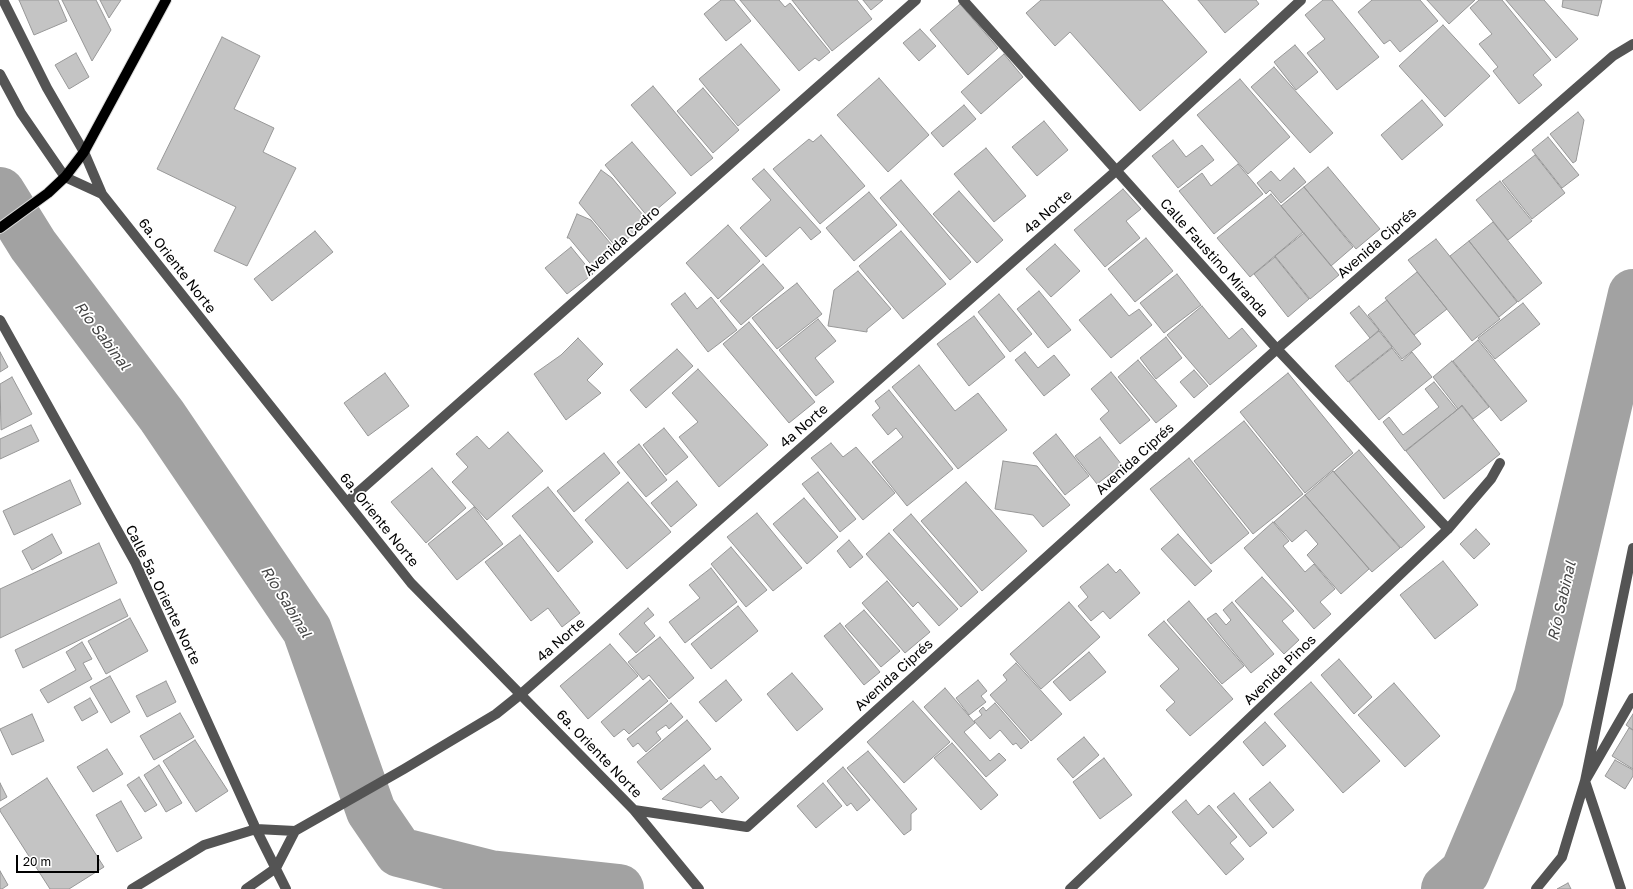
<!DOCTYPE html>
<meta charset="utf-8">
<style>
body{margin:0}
#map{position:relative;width:1633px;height:889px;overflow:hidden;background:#fff;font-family:"Golos Text",sans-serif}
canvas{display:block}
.scale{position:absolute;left:16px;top:855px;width:83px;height:18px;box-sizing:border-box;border:2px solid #000;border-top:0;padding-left:5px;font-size:12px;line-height:14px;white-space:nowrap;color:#000;-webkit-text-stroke:3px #fff;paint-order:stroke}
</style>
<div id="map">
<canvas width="1633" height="889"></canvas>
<div class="scale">20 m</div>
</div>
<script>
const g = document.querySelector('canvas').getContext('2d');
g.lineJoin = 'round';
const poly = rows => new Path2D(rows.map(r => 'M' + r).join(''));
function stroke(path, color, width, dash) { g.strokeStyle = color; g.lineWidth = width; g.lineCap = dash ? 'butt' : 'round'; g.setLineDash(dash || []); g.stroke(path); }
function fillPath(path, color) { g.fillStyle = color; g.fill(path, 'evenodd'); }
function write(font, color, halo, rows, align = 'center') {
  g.font = font + ' "Golos Text",sans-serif'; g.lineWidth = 3.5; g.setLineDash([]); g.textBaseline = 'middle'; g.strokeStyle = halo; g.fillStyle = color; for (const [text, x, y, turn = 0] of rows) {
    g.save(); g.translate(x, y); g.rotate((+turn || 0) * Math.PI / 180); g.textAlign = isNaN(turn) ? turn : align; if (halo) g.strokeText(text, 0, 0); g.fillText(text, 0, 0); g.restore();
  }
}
stroke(poly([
 [0,192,33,245,162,416,307,630,371,811,399,852,490,875,619,889],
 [1446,889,1465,872,1539,697,1633,294]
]), '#a2a2a2', 50);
const building = poly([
 [19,0,58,0,67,21,34,35,19,0],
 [62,0,96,0,111,30,92,61,62,0],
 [100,0,121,0,109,18,100,0],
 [721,0,734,0,751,21,726,41,704,14,721,0],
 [740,0,779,0,785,7,790,3,830,52,819,61,815,58,799,71,740,0],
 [792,0,857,0,872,19,832,51,792,0],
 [863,0,883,0,871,10,863,0],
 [1041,0,1162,0,1207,52,1140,111,1070,32,1055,46,1026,13,1041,0],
 [1198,0,1256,0,1259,4,1225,33,1198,0],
 [1323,0,1332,0,1379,57,1337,90,1307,53,1325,39,1305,15,1323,0],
 [1372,0,1420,0,1438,21,1400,52,1390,40,1384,44,1358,12,1372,0],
 [1427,0,1475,0,1449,24,1427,0],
 [1479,0,1502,0,1551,60,1533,75,1542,85,1519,104,1493,71,1498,67,1479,44,1492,34,1470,8,1479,0],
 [1506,0,1544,0,1578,39,1556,58,1506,0],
 [1563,0,1602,0,1598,16,1562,7,1563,0],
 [960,4,998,48,968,75,930,30,960,4],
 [1443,25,1490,76,1445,117,1399,66,1443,25],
 [920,29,936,46,919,61,903,43,920,29],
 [222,37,260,56,234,109,274,128,263,152,296,168,247,266,214,251,236,207,157,169,222,37],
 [741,44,780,90,738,126,699,79,741,44],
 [1295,45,1318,72,1296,90,1274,62,1295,45],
 [76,53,89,77,69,89,55,65,76,53],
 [1004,54,1023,77,981,114,961,92,1004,54],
 [1274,67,1333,133,1310,153,1251,87,1274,67],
 [879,78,929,135,888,172,837,115,879,78],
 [1240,79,1290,137,1248,174,1197,115,1240,79],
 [653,86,713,158,691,176,631,105,653,86],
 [703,88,739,130,713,153,677,111,703,88],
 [1422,100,1443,125,1402,160,1381,135,1422,100],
 [964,105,976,119,943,147,931,133,964,105],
 [1578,112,1584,120,1576,161,1573,163,1550,134,1578,112],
 [1044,121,1068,150,1037,176,1012,147,1044,121],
 [821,135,865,186,820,224,773,169,809,139,813,142,821,135],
 [1548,137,1579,175,1562,188,1532,150,1548,137],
 [1173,140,1186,157,1202,145,1214,160,1178,188,1152,156,1173,140],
 [632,142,676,193,648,217,605,165,632,142],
 [986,148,1026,196,994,222,954,174,986,148],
 [1535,155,1565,193,1532,219,1502,181,1535,155],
 [1238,164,1263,194,1214,234,1179,191,1202,173,1211,186,1238,164],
 [1328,167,1380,229,1356,249,1304,187,1328,167],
 [1294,168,1306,182,1281,203,1270,190,1266,194,1257,183,1271,171,1280,181,1294,168],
 [764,169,821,232,811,240,800,227,766,257,740,228,771,200,752,179,764,169],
 [601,170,612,178,648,221,617,248,579,203,601,170],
 [901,180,971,262,950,280,880,198,901,180],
 [1500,181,1532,221,1508,240,1476,200,1500,181],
 [1304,187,1353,247,1331,266,1281,206,1304,187],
 [1123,189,1141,209,1126,221,1140,238,1105,267,1074,230,1123,189],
 [959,191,1003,240,977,263,933,214,959,191],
 [869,192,897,225,854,261,826,228,869,192],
 [1271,194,1303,232,1250,277,1217,238,1271,194],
 [577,214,591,220,616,250,594,268,569,238,567,238,577,214],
 [1493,222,1542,283,1518,302,1469,241,1493,222],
 [728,225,760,261,718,299,686,263,728,225],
 [315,231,333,252,272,301,254,279,315,231],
 [901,231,946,284,903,319,859,266,901,231],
 [1304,233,1339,275,1310,299,1275,256,1304,233],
 [1146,238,1173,271,1135,302,1108,269,1146,238],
 [1436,239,1500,319,1472,341,1408,260,1436,239],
 [1469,241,1517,302,1499,317,1450,256,1469,241],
 [1055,244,1080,271,1051,297,1026,269,1055,244],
 [571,247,593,274,567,294,545,268,571,247],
 [1275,257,1309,299,1288,317,1254,274,1275,257],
 [763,264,784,288,741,325,720,301,763,264],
 [858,271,891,309,867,329,867,332,828,326,834,290,858,271],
 [1417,272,1447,309,1414,335,1385,298,1417,272],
 [1177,274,1201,305,1164,333,1140,303,1177,274],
 [797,283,822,314,777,349,752,318,797,283],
 [1039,291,1071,330,1048,348,1017,309,1039,291],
 [685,293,697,309,711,297,737,330,708,352,671,304,685,293],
 [999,294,1032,334,1010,352,978,312,999,294],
 [1111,294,1129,316,1139,309,1152,325,1111,358,1079,320,1111,294],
 [1387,300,1421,344,1402,359,1368,315,1387,300],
 [1523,303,1540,324,1495,359,1478,338,1523,303],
 [1202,306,1229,339,1242,328,1257,346,1210,385,1167,335,1202,306],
 [1359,306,1379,330,1370,338,1350,313,1359,306],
 [974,316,1005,357,969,386,937,344,974,316],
 [818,319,836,341,815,358,834,382,816,396,779,350,818,319],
 [749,322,815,402,789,423,723,344,749,322],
 [1379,331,1392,347,1348,382,1335,366,1379,331],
 [1166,337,1182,358,1156,379,1140,358,1166,337],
 [578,338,603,364,587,380,601,393,566,420,534,374,561,355,578,338],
 [1478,340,1527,401,1501,421,1453,361,1478,340],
 [1392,348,1402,361,1412,352,1432,377,1379,420,1349,382,1392,348],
 [677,349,693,366,646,408,630,390,677,349],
 [0,352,8,367,0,372,0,352],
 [1025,352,1038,368,1054,355,1070,375,1044,396,1015,360,1025,352],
 [1138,360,1177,406,1156,423,1118,377,1138,360],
 [1452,361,1489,407,1473,419,1462,405,1458,409,1433,377,1452,361],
 [919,365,955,411,978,393,1007,430,958,469,892,387,919,365],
 [698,369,768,445,719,487,679,437,698,422,672,393,698,369],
 [1194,370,1208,386,1194,398,1180,382,1194,370],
 [1111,372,1150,420,1120,444,1100,419,1109,411,1091,389,1111,372],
 [385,373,409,406,368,436,344,403,385,373],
 [1288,373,1353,453,1305,493,1240,412,1288,373],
 [12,377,32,414,1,430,0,384,12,377],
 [1434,382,1457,410,1405,451,1383,422,1389,417,1403,435,1439,407,1425,389,1434,382],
 [889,390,953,469,907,506,872,462,903,437,896,428,888,435,872,415,880,408,875,401,889,390],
 [1462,406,1500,454,1444,499,1406,451,1462,406],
 [1244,421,1303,494,1253,534,1194,461,1244,421],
 [31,425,39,441,0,459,0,439,31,425],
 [664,428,688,457,666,475,643,445,664,428],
 [508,432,543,471,487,520,452,482,468,467,456,454,477,436,489,449,508,432],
 [1056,434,1089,476,1065,495,1033,453,1056,434],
 [1100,437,1122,465,1097,484,1075,456,1100,437],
 [831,443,843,457,856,447,895,493,863,520,811,458,831,443],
 [639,444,667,480,646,497,617,462,639,444],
 [1359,450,1425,527,1401,548,1334,472,1359,450],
 [604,453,620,473,574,512,557,491,604,453],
 [1189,458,1249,533,1211,564,1150,489,1189,458],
 [1003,461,1037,466,1070,505,1043,527,1033,515,995,509,1003,461],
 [432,468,466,508,426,543,391,502,432,468],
 [1333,471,1400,548,1372,572,1305,495,1333,471],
 [818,472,856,519,840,532,802,484,818,472],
 [70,480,81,504,14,535,3,511,70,480],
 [677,481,697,505,671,527,651,503,677,481],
 [628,482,671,532,627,569,585,520,628,482],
 [966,482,1027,551,982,591,921,521,966,482],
 [548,487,593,542,558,572,512,516,548,487],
 [1305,495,1369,569,1341,594,1307,555,1318,544,1306,530,1292,542,1274,522,1305,495],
 [804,498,838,537,807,564,773,524,804,498],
 [474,507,503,544,457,580,428,544,474,507],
 [757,513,802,568,773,591,727,537,757,513],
 [911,514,978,592,961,607,893,530,911,514],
 [1273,522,1289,541,1283,546,1305,572,1314,564,1335,589,1320,602,1331,614,1314,629,1244,548,1273,522],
 [1476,529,1490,544,1474,559,1460,544,1476,529],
 [889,533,958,609,939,626,918,602,913,607,866,554,889,533],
 [52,534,62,553,32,570,22,551,52,534],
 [1178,534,1212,571,1195,586,1161,549,1178,534],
 [520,535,580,613,562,627,548,608,531,621,485,562,520,535],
 [849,540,863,557,850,568,837,551,849,540],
 [99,543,117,583,0,638,0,589,99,543],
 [731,547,767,590,746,607,711,564,731,547],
 [1443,561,1478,605,1435,639,1400,595,1443,561],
 [1108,564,1116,573,1120,569,1140,593,1110,619,1103,611,1091,621,1078,606,1088,597,1080,587,1108,564],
 [711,568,737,602,685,643,669,622,700,598,689,585,711,568],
 [1262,577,1294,611,1282,621,1299,640,1284,654,1235,601,1262,577],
 [887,581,930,632,905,653,862,603,887,581],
 [120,599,128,616,23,668,15,650,120,599],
 [1189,601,1244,666,1222,684,1167,620,1189,601],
 [1069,602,1100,637,1041,689,1010,654,1069,602],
 [1232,602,1274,654,1251,673,1207,619,1216,613,1226,625,1231,620,1223,610,1232,602],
 [738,606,758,631,711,669,691,644,738,606],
 [648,608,654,615,644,623,655,636,636,653,619,634,648,608],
 [864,610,900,651,881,667,845,626,864,610],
 [130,618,148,651,106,674,88,641,130,618],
 [1164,621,1233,699,1190,736,1166,710,1175,702,1160,686,1179,669,1148,635,1164,621],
 [840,623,880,672,864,685,824,636,840,623],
 [660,637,694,678,669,699,649,675,643,680,628,662,660,637],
 [82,642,92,659,83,663,92,679,48,703,40,690,76,670,66,652,82,642],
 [610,644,638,676,588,719,560,686,610,644],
 [1089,652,1106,672,1070,701,1053,682,1089,652],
 [1339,659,1372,697,1354,714,1321,675,1339,659],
 [1016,663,1062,714,1031,741,990,695,1007,680,1003,675,1016,663],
 [792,673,823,709,797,731,767,694,792,673],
 [110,676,130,712,111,723,90,687,110,676],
 [650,680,668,701,629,734,624,729,614,737,601,722,650,680],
 [726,680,742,700,716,722,699,702,726,680],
 [978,680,987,691,981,696,986,702,969,715,956,698,978,680],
 [166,681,176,702,147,717,136,696,166,681],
 [1311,682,1380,761,1343,793,1274,714,1311,682],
 [1394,683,1440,736,1405,767,1358,715,1394,683],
 [945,688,975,723,964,732,990,761,999,753,1006,760,986,777,924,707,945,688],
 [90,698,98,712,82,721,74,707,90,698],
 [913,701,950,742,904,783,867,742,913,701],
 [671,703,683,717,669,729,666,725,656,732,661,739,646,752,638,743,633,747,627,739,671,703],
 [995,703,1029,742,1021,749,1016,743,1013,745,1000,730,990,739,974,721,982,715,979,711,983,707,986,711,995,703],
 [180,713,194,737,154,760,140,736,180,713],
 [32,714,44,741,12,755,0,729,32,714],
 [1633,714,1633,730,1626,725,1633,714],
 [687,720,711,749,661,790,637,762,687,720],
 [1265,722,1286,746,1263,766,1243,742,1265,722],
 [1629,728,1633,730,1633,769,1612,756,1629,728],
 [1084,737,1099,755,1073,778,1057,759,1084,737],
 [195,740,228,791,196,812,163,761,195,740],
 [952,743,998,795,981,810,934,758,952,743],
 [107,749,123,774,93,792,77,767,107,749],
 [868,751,917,809,911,814,911,830,904,835,847,768,868,751],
 [1104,758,1132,795,1100,819,1073,782,1104,758],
 [1615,760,1633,770,1633,776,1625,789,1605,776,1615,760],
 [159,765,182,803,166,812,144,775,159,765],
 [704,765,716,780,721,776,739,798,722,813,711,800,701,808,662,799,704,765],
 [843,767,870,800,857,811,851,803,847,806,827,781,843,767],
 [139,777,157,805,145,812,127,785,139,777],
 [47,778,104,867,69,889,50,889,0,811,0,809,47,778],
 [1270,782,1294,810,1273,828,1249,799,1270,782],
 [0,783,7,797,0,801,0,783],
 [823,783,842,806,816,828,797,806,823,783],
 [1234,793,1267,833,1250,847,1217,807,1234,793],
 [1186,800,1198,815,1209,805,1237,837,1230,843,1244,859,1226,875,1172,812,1186,800],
 [121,801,142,838,117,852,96,815,121,801],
 [0,871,8,885,2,889,0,889,0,871],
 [1568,883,1571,889,1557,889,1568,883]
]);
fillPath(building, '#c4c4c4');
stroke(building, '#989898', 1);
const major = poly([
 [0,228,48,193,65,177,84,152,166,0]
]);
stroke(major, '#dbdbdb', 12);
stroke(poly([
 [3,0,47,88,84,152,102,194,411,583,634,810,699,889],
 [963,0,1277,349,1448,529],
 [0,74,21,113,65,177,102,194],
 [0,320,135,562,256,829,286,889],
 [347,502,916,0],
 [1585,781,1633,548],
 [1585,781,1621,889],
 [634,810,747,827,1277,349,1613,56,1633,44],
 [132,889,204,845,256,829,295,831,404,769,496,714,521,694,1117,170,1301,0],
 [246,889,276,868,295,831],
 [1070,889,1448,529,1491,479,1500,463],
 [1536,889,1562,857,1585,781,1633,698]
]), '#545454', 10);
stroke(major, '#000', 10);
write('14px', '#000', '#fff', [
 ["4a Norte",1048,212,-41],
 ["Avenida Cedro",622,241,-42],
 ["Avenida Ciprés",1377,243,-41],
 ["Calle Faustino Miranda",1214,258,48],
 ["6a. Oriente Norte",177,266,52],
 ["4a Norte",804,426,-41],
 ["Avenida Ciprés",1135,459,-42],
 ["6a. Oriente Norte",379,520,51],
 ["Calle 5a. Oriente Norte",163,595,64],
 ["4a Norte",561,640,-41],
 ["Avenida Pinos",1280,670,-44],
 ["Avenida Ciprés",894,675,-42],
 ["6a. Oriente Norte",599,754,46]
]);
write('italic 15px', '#434343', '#fff', [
 ["Río Sabinal",102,336,53],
 ["Río Sabinal",1562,601,-77],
 ["Río Sabinal",286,602,58]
]);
</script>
